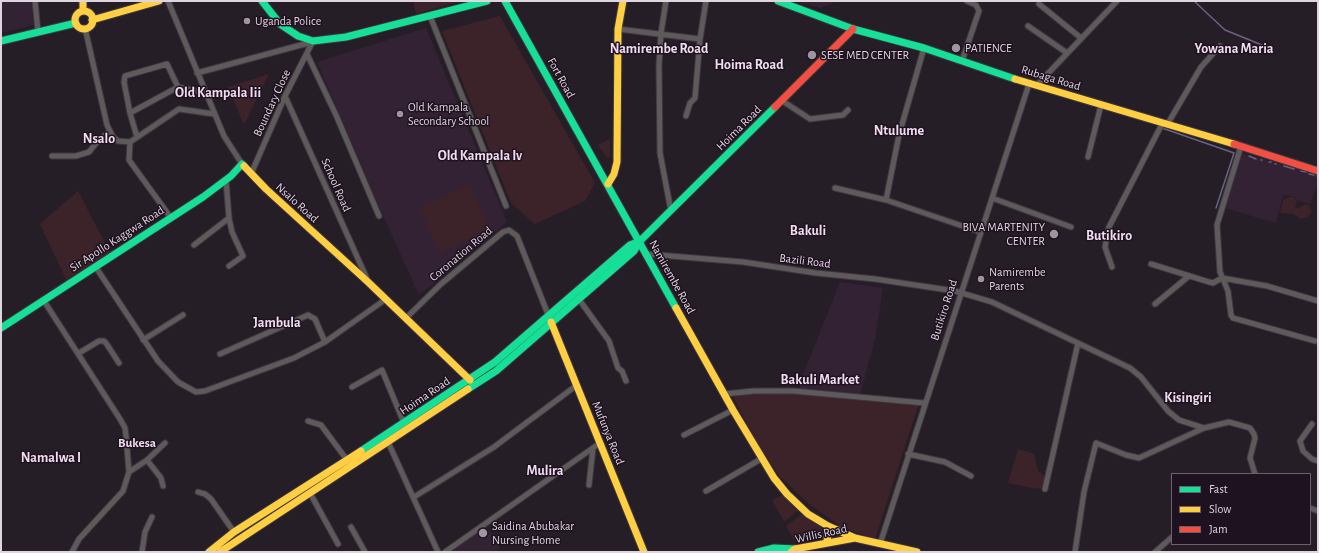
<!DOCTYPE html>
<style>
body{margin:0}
#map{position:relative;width:1319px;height:553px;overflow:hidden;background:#261e26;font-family:"Alegreya Sans",sans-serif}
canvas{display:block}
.frame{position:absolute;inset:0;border:2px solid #dfd5df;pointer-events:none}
.legend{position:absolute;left:1171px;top:473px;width:140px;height:72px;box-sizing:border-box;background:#1f1220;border:1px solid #6c606c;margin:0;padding:5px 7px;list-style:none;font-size:12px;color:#dfd5df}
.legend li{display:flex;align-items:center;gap:8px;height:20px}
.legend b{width:20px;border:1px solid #6c606c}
</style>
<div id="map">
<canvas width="1319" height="553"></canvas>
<div class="frame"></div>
<ul class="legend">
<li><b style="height:5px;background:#16e098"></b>Fast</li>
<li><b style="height:5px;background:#ffcf43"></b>Slow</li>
<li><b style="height:5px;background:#f24e42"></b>Jam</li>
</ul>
</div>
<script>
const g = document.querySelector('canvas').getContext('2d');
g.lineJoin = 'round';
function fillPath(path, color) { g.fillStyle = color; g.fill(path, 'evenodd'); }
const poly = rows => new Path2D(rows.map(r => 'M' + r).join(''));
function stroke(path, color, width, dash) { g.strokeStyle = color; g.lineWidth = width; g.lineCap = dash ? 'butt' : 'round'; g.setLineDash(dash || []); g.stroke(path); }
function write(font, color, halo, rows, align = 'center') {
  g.font = font + ' "Alegreya Sans",sans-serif'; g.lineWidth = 3; g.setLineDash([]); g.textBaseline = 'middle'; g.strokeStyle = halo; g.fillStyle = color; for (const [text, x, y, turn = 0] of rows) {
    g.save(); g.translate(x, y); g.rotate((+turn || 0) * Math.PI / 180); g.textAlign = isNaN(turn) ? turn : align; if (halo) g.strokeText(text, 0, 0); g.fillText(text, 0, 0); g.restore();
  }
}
fillPath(poly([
 [1,1,32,1,34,25,1,33],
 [795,1,837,1,820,8],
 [426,28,507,222,419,295,380,209,317,62],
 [1242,153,1318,175,1318,183,1310,204,1296,200,1296,197,1283,195,1276,223,1224,208],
 [840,282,883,288,875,339,860,395,800,390,800,382],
 [486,526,500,548,496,552,452,552]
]), '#332234');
fillPath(poly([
 [413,1,461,1,416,14],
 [500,16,595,183,585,201,535,224,511,203,442,31],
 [269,74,244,125,228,87],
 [610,139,610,156,608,159,598,145],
 [470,184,491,229,440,253,419,208],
 [78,191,110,253,66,280,40,224],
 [1290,197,1294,197,1297,202,1295,207,1297,209,1305,204,1309,205,1312,211,1308,217,1301,219,1293,214,1280,213,1283,200],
 [799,393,918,406,875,539,841,527,808,503,780,477,757,443,733,397,742,395],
 [1018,449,1034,454,1038,471,1044,475,1045,483,1043,488,1037,489,1008,483],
 [782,495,798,511,784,522,772,500],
 [802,514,825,530,825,535,820,539,794,540,786,526]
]), '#3c2229');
stroke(poly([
 [1194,1,1225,30,1262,45],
 [1162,128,1234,153,1216,208],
 [1249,156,1256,159],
 [1261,160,1262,160],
 [1269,162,1271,162],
 [1275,164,1276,164],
 [1284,166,1294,169],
 [1301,171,1306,172],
 [1309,174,1314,175],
 [1317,176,1318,176]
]), '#676383', 1.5);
const street = poly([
 [35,1,38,32],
 [168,1,224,136,242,164],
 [666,1,661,33,659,65,660,153,671,211],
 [1039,4,1081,38],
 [430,16,506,206],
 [1028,26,1067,53],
 [85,28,107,125,113,137,118,141,130,142,179,109,214,114],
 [618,29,700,39],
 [307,54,336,115,379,216],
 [962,61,979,11,976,5,967,1],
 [197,73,312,42],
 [1037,85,1117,1],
 [285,96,368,281],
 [781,100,810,119,843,115,848,110],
 [130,113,124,82,125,76,167,64,178,87],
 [686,116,690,103,695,98,700,39,706,1],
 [1167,125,1201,67,1220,46],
 [137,137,130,113,178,87,205,93],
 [130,142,129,160,171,218],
 [1241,146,1217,225,1220,272,1228,291,1231,315,1233,318,1315,341],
 [52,156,76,156,89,152,97,142,109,132],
 [1088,157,1101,105],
 [251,174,285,96,313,41],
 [226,180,229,218,232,232,243,256,229,266],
 [835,188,886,200,980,232],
 [992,198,1071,227],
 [886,200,899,135,924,48],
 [194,245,229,218],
 [647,254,743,262,816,273,875,279,955,291,992,302,1130,368,1141,377,1168,411,1179,420,1204,428,1229,422,1250,428,1254,434,1255,438,1250,458,1255,474],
 [1151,264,1209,282,1213,283,1222,278,1267,286,1318,301],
 [95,266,158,361,178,382,196,392,205,391,294,358,325,342,386,299],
 [1112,267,1105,247,1109,227,1162,124],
 [578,298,609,341,618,368,622,371,626,381],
 [44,301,120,419,125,428,126,436,129,472,123,491,79,539,72,552],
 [1155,304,1189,276],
 [406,318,441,284,503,232,509,230,517,236,549,317],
 [143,340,183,315],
 [79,353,99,341,104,341,106,343,119,363],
 [220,354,308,315,315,319,325,342],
 [352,387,382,370,404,423],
 [724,394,754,391,794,391,924,403],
 [308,421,321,425,347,460],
 [1312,424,1300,441,1303,451,1312,459,1318,461],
 [684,435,733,410],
 [388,442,438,552],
 [908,454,945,462,971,476],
 [147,460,161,478,163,486],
 [129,472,147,460,165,443],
 [589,485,593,448],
 [1045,489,1078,343],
 [706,491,761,459],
 [198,492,205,494,211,499,234,532],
 [310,493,338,544],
 [414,497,494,447,577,385],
 [1310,508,1318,511],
 [351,527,365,552],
 [880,544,1029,84],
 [142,552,145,532,152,517],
 [445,552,600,443],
 [1075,552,1084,492,1096,443,1126,455,1139,458,1204,428],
 [1155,552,1172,537]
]);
const fast = poly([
 [262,1,280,24,298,36,313,41,346,37,487,1],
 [505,1,676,308],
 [778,1,853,29,924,48,1015,79],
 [1,41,76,23],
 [1,328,203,197,231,176,242,164,244,166],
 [468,389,496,371,634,251,640,241,775,107],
 [361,451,495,362,630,245,640,241],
 [758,552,774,548,795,549]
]);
const slow = poly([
 [83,1,83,11],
 '75 20a9 9 0 1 1 18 0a9 9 0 1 1-18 0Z',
 [92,20,159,1],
 [1015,79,1234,144],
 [244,166,266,189,368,282,470,380],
 [608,184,614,174,617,162,618,29,623,1],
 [676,308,733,410,774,478,787,494,808,514,828,526,855,538,917,552],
 [551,322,644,552],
 [827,542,828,526],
 [209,552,234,532,361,451],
 [220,552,468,389],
 [791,552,795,549,855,538]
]);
const jam = poly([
 [775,107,853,29],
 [1234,144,1318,171]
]);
stroke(street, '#3f383f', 7);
stroke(fast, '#3f383f', 9);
stroke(slow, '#3f383f', 9);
stroke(jam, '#3f383f', 9);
stroke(street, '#5e5a5c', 5);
stroke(fast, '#16e098', 7);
stroke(slow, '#ffcf43', 7);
stroke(jam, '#f24e42', 7);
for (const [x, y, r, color] of [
 [247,21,4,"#9e959e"],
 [956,48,5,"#9e959e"],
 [812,55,5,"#9e959e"],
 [400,114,4,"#9e959e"],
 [1054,234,5,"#9e959e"],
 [981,279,4,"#9e959e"],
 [483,533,5,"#9e959e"]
]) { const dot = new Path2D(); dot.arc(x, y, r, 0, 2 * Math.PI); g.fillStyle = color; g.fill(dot); stroke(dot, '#1f1220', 1.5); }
write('12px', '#dfd5df', '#1f1220', [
 ["Uganda Police",255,21],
 ["PATIENCE",965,48],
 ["SESE MED CENTER",821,55],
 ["Old Kampala",408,107],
 ["Secondary School",408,121],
 ["BIVA MARTENITY",1045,227,"right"],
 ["CENTER",1045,241,"right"],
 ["Namirembe",989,272],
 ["Parents",989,286],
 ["Saidina Abubakar",492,526],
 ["Nursing Home",492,540]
], 'left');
write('12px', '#dfd5df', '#1f1220', [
 ["Fort Road",561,78,61],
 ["Rubaga Road",1051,78,17],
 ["Boundary Close",272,103,-65],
 ["Hoima Road",739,128,-45],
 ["School Road",336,185,66],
 ["Nsalo Road",297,203,42],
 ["Sir Apollo Kaggwa Road",117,239,-33],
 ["Coronation Road",461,254,-40],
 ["Bazili Road",805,261,7],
 ["Namirembe Road",672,277,61],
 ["Butikiro Road",944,310,-72],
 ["Hoima Road",425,396,-34],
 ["Mufunya Road",608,433,68],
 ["Willis Road",821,534,-12]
]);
write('bold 13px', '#efdcef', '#1f1220', [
 ["Bukesa",137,443]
]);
write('bold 14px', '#efdcef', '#1f1220', [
 ["Namirembe Road",659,49],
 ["Yowana Maria",1234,49],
 ["Hoima Road",749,65],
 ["Old Kampala Iii",218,93],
 ["Ntulume",899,131],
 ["Nsalo",99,139],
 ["Old Kampala Iv",480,156],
 ["Bakuli",808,231],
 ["Butikiro",1109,236],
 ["Jambula",277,323],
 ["Bakuli Market",820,380],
 ["Kisingiri",1188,398],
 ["Namalwa I",51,458],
 ["Mulira",545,471]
]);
</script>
